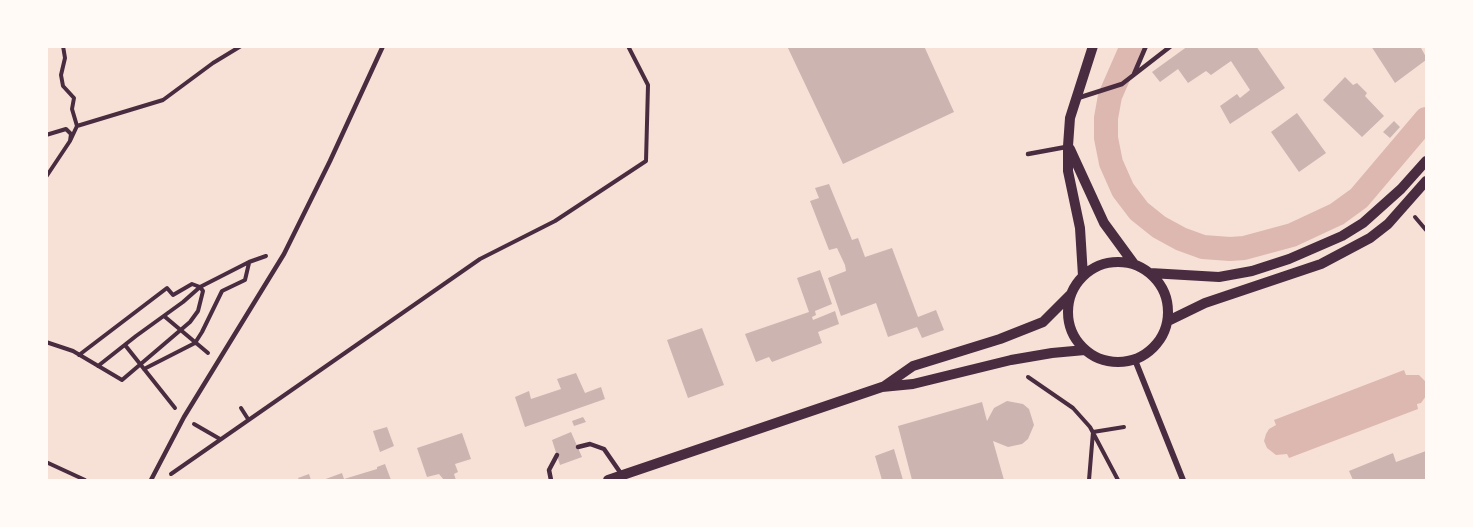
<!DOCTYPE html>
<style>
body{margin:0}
#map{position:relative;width:1473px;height:527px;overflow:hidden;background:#f7e1d7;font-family:"Sofia Sans Condensed",sans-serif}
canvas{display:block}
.frame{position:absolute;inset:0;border:48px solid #fffaf5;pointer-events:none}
</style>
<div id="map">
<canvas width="1473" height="527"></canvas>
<div class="frame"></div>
</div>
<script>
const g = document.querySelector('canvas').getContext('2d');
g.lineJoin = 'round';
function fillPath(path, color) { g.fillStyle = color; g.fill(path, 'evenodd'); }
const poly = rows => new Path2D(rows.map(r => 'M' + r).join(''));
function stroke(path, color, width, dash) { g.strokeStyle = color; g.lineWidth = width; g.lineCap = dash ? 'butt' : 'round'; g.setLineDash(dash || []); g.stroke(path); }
fillPath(poly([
 [1404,370,1406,375,1419,375,1426,382,1426,396,1421,403,1417,404,1418,409,1289,458,1287,454,1276,455,1267,448,1264,441,1266,434,1269,429,1276,425,1274,420]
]), '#dcb8b0');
stroke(poly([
 [1132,46,1110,96,1106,118,1106,138,1111,163,1123,190,1139,211,1159,227,1181,239,1203,247,1230,249,1244,248,1292,235,1337,214,1359,198,1426,119]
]), '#dcb8b0', 24);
fillPath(poly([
 [787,46,924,46,954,112,843,164],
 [1188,46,1256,46,1285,88,1230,124,1220,106,1237,94,1240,98,1250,90,1231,61,1211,75,1206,71,1188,83,1178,69,1160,82,1152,72],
 [1371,46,1420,46,1426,57,1426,60,1395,83],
 [1345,77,1353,85,1357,83,1367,93,1365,96,1384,116,1362,137,1323,100],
 [1297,113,1326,153,1299,172,1271,132],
 [1394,121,1400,127,1390,138,1383,132],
 [829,184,852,240,858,238,865,257,892,248,918,317,936,310,944,330,922,338,917,327,888,337,876,303,841,316,828,278,846,271,845,265,837,248,829,250,810,201,819,198,815,188],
 [820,270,832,304,815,311,816,315,812,317,813,320,835,311,839,324,818,332,822,343,772,362,769,357,756,362,745,334,809,312,797,278],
 [702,328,724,385,688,398,667,340],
 [576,373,585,393,601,387,605,399,525,427,515,397,529,391,531,399,561,389,557,379],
 [1007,401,1023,404,1029,409,1034,425,1028,439,1022,444,1008,447,993,441,1004,480,912,480,898,426,982,402,987,421,994,408],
 [583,417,586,422,574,426,572,421],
 [387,427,394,446,380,452,373,431],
 [571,432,582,457,560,465,552,440],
 [462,433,471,459,455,464,458,472,454,474,456,480,444,480,439,474,427,477,417,448],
 [894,449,903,480,882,480,875,456],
 [1426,451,1426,480,1353,480,1349,471,1393,453,1396,462],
 [385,464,391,480,323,480,342,473,344,479,377,469,377,467],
 [309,474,311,480,299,480,298,478]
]), '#ccb4b1');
stroke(poly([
 [63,46,65,58,61,75,63,86,74,98,72,109,77,126,70,141],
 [77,126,163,100,213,63,241,46],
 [46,135,66,129,71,134,70,141,46,177],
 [1415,217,1426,230],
 [164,316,208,353],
 [46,342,73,351,122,380,190,322,198,311,203,291,200,287,192,284,173,295,167,288,79,355],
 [125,345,175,408],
 [98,366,136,336,183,302,200,287,249,262,266,256],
 [144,369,195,343,202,332,222,291,245,280,249,263],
 [1028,377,1073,408,1090,427,1118,480],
 [241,408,248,419],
 [194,424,220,439],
 [46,462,85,480],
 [171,474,480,259,555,221,646,161,648,85,628,46],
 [1089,480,1093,432,1124,427]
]), '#4a2c40', 4);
stroke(poly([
 [1134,74,1146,46],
 [1078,98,1122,84,1171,46],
 [1028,154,1066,147],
 [578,447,590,444,604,449,622,475],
 [151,480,184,417,284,254,330,161,383,46],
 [551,480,549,470,557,455]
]), '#4a2c40', 4.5);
stroke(poly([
 [1135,360,1183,480]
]), '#4a2c40', 6);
stroke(poly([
 [1070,149,1104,223,1134,264],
 '1068 312a50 50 0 1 1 100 0a50 50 0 1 1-100 0Z',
 [1150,273,1219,277,1252,271,1289,259,1342,236,1363,223,1401,189,1426,161],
 [1083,276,1080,228,1068,171,1068,146,1070,118,1093,46],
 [1168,321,1205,303,1321,264,1370,238,1388,224,1426,181],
 [883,387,913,366,1000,339,1043,322,1070,295],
 [608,480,882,387,913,384,1011,360,1052,353,1085,350]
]), '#4a2c40', 10);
</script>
